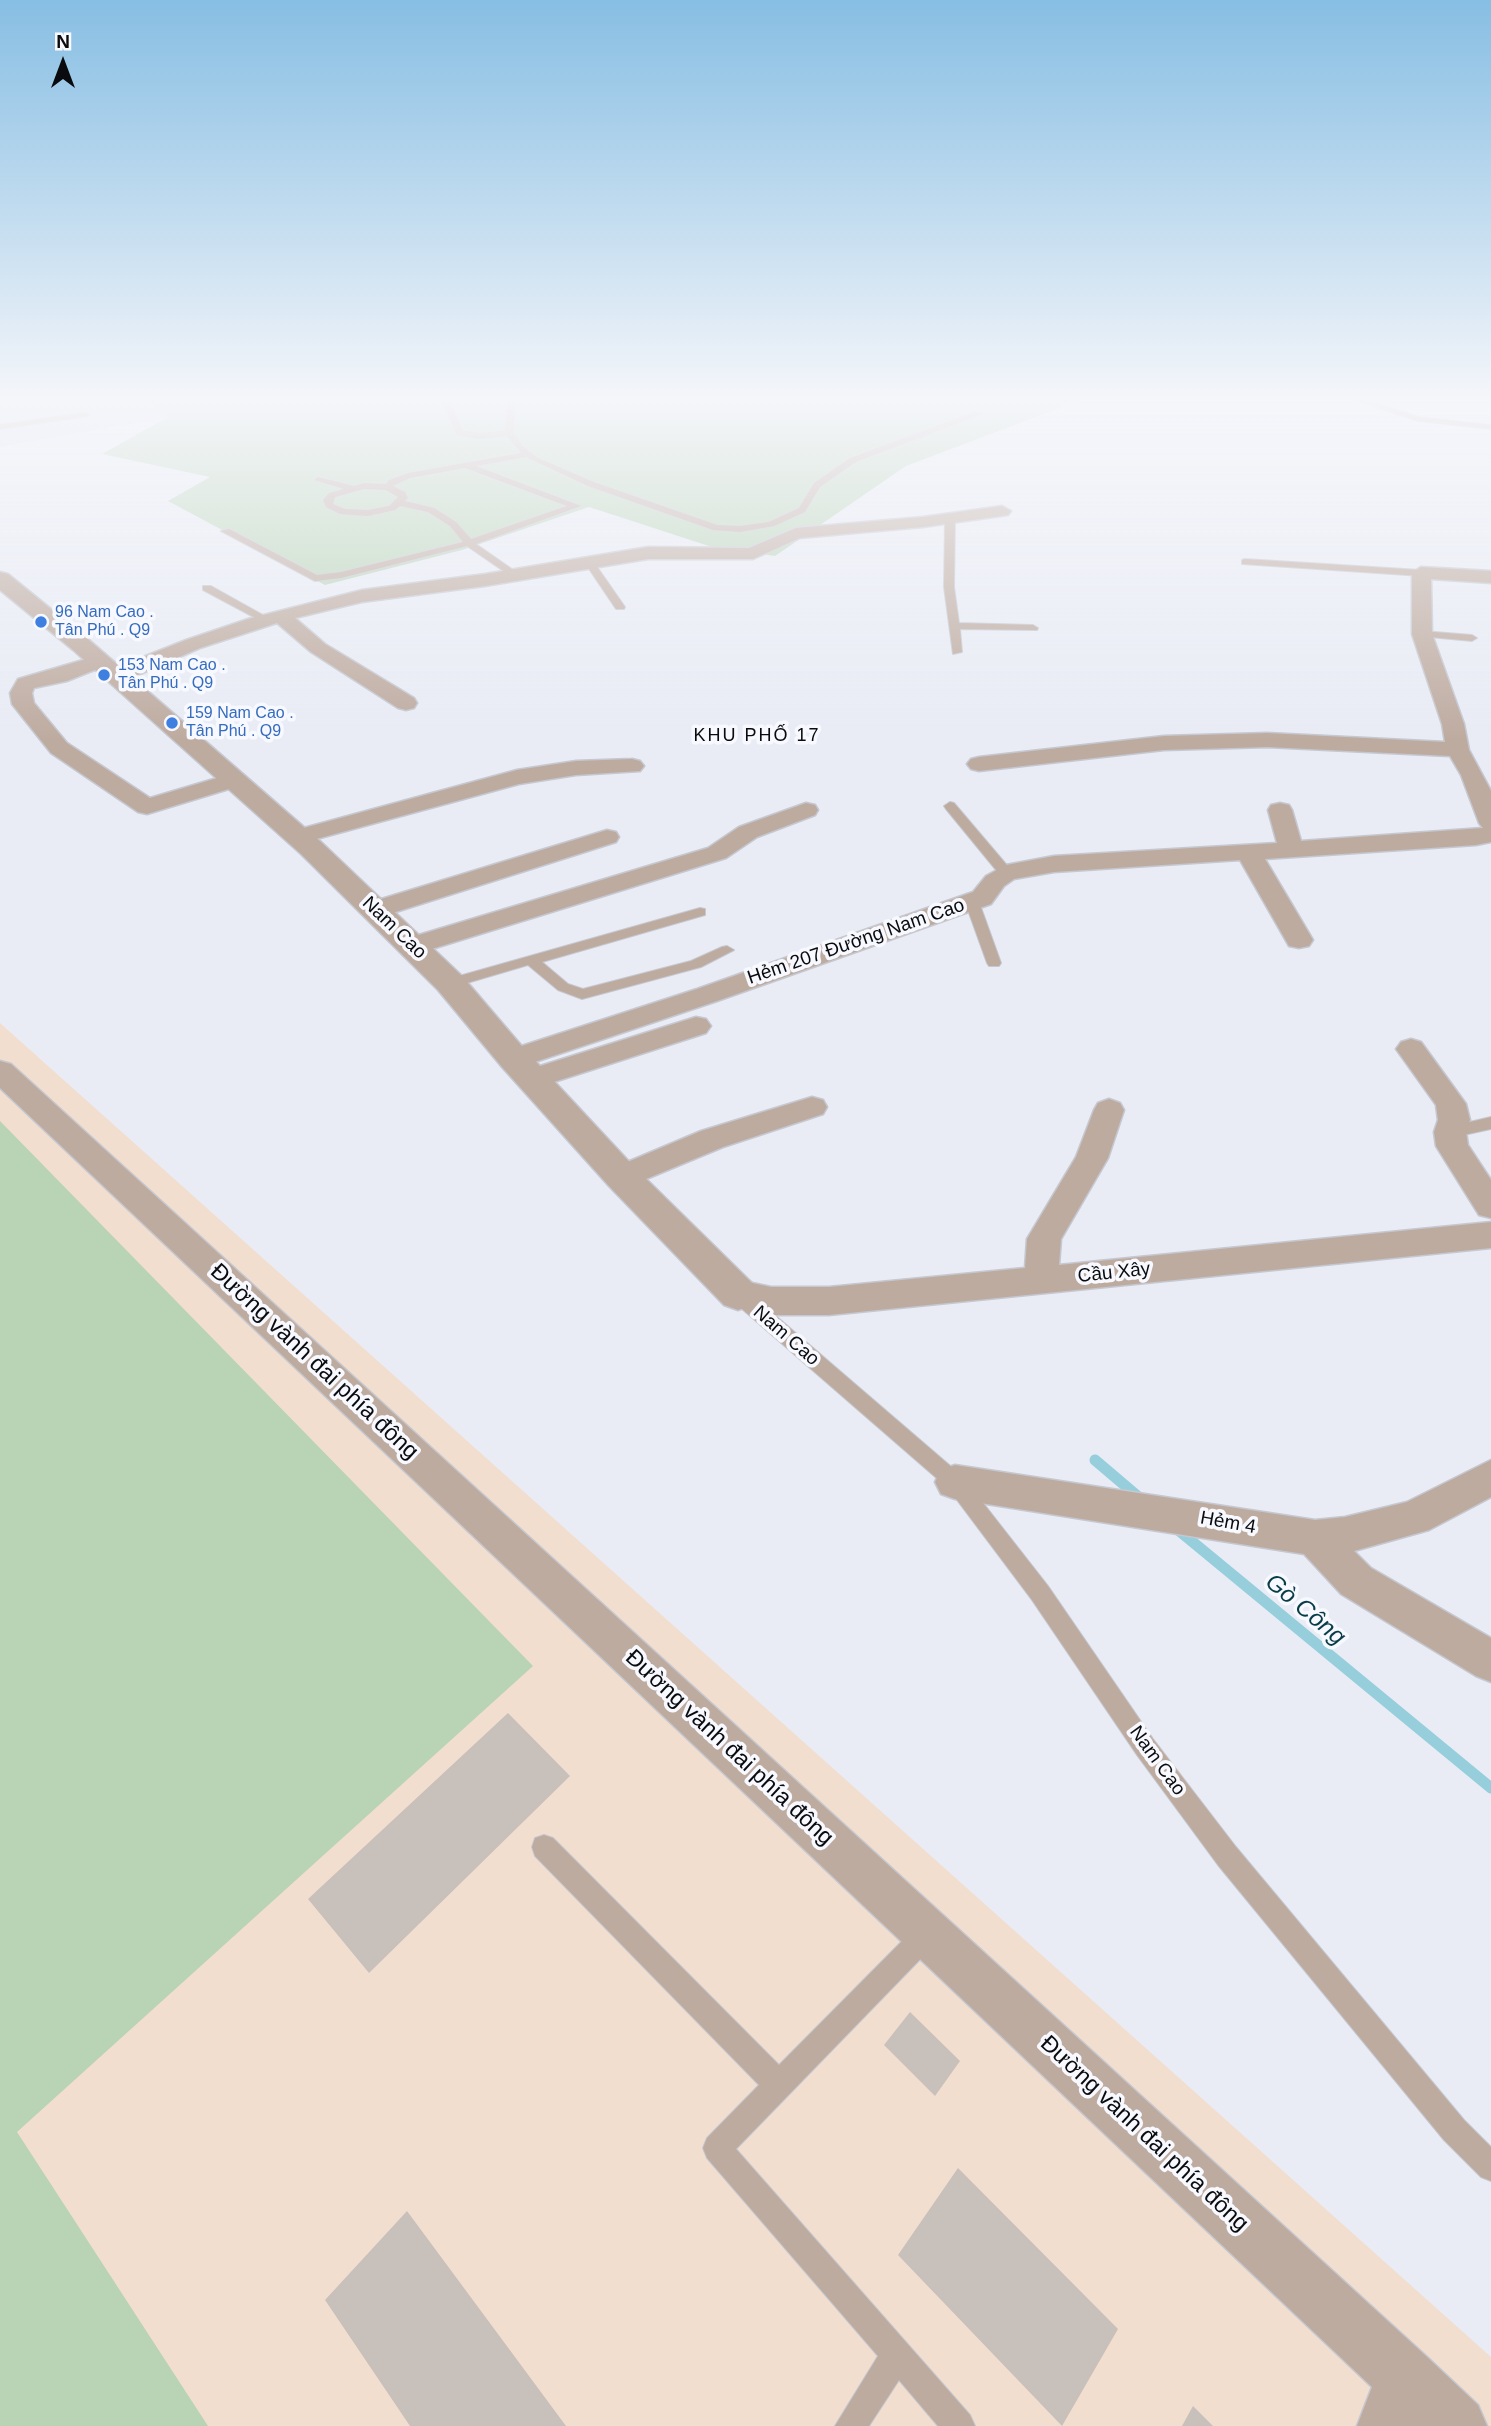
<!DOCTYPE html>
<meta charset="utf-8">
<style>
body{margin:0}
#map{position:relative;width:1491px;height:2426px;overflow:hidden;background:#e9ecf5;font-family:Helvetica,sans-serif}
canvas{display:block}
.north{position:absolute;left:28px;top:28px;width:70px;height:70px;-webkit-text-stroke:5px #f7f9ff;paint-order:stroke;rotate:0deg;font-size:19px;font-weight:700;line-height:28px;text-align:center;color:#0a0b0e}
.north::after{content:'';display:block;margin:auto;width:24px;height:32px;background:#0a0b0e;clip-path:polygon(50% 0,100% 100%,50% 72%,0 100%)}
</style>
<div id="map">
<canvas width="1491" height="2426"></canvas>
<div class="north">N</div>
</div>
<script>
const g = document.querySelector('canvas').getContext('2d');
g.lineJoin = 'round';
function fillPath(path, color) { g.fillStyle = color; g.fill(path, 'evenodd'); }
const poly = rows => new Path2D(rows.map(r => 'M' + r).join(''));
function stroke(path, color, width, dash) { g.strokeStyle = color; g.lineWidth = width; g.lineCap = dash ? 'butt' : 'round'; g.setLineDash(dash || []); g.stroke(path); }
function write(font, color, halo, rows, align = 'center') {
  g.font = font + ' Helvetica,sans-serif'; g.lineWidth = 7; g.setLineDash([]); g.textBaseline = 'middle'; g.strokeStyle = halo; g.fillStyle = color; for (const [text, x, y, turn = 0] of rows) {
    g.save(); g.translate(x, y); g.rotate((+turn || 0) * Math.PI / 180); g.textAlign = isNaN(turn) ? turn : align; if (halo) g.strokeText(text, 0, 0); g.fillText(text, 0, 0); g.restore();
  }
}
fillPath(poly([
 [0,400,154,400,169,417,0,447]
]), '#dce2f2');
fillPath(poly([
 [0,1023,1491,2357,1491,2426,0,2426]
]), '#f2decf');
fillPath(poly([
 [154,400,1081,400,906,466,775,556,712,547,589,507,462,550,325,585,168,501,210,477,102,454,168,417],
 [0,1121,533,1666,17,2132,208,2426,0,2426]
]), '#b8d4b5');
stroke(poly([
 [1095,1460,1142,1500],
 [1177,1529,1491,1788]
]), '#96cedc', 11);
fillPath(poly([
 [508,1713,570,1776,369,1973,308,1899],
 [910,2012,960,2061,935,2096,884,2045],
 [958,2168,1118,2329,1062,2426,898,2255],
 [407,2211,566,2426,410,2426,325,2300],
 [1193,2406,1213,2426,1182,2426]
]), '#c8c0ba');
const service = poly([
 [441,400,449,400,463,431,479,433,505,431,508,400,516,400,513,433,523,446,538,458,594,482,717,525,740,526,769,522,799,508,814,483,850,458,975,412,982,414,856,462,820,487,805,512,774,526,740,532,713,530,588,486,526,457,476,466,581,506,476,544,519,574,519,578,515,579,467,546,341,578,315,581,221,531,229,529,317,575,341,572,463,542,450,526,428,512,400,506,395,510,368,516,340,514,326,507,323,500,329,493,344,489,314,480,318,477,354,486,364,483,386,484,389,480,408,473,521,453,507,436,479,439,457,435,441,400],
 [465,468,567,506,471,539,456,522,434,508,405,501,408,498,405,492,393,486,410,478,465,468],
 [364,489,386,490,398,497,389,506,368,510,345,509,333,504,335,497,364,489],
 [1354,400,1367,400,1419,417,1491,425,1491,429,1418,421,1354,400],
 [87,412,90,416,0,429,0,425,87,412],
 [950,515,955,518,954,587,959,623,1033,625,1038,628,1037,630,960,629,962,652,953,654,944,587,945,518,950,515],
 [1245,559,1421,570,1426,573,1421,576,1242,564,1242,560,1245,559],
 [587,561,593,561,625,607,624,609,616,609,585,563,587,561],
 [203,586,211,586,272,620,263,622,203,590,203,586],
 [1422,631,1472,635,1477,638,1472,641,1418,636,1417,634,1422,631],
 [950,802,954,803,1011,870,1011,876,1001,876,946,809,944,806,950,802],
 [972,898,979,902,1001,963,999,966,989,966,987,963,965,902,972,898],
 [700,908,705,909,705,915,542,962,568,984,583,989,691,961,722,947,727,946,734,950,701,967,582,999,558,990,528,965,450,988,443,983,445,980,700,908],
 [1491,1117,1491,1129,1450,1138,1442,1132,1444,1128,1491,1117],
 [741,1290,748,1292,962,1476,1048,1586,1153,1739,1236,1847,1464,2120,1491,2147,1491,2181,1481,2177,1444,2140,1218,1865,1137,1755,1032,1600,948,1488,734,1302,732,1297,734,1292,741,1290],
 [544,1835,553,1838,779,2065,918,1925,927,1921,936,1925,940,1934,936,1943,736,2149,970,2415,975,2426,938,2426,899,2380,869,2426,835,2426,878,2356,707,2158,703,2148,707,2138,759,2085,535,1856,532,1847,535,1838,544,1835]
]);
const minor = poly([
 [1002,506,1011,511,1008,515,923,527,800,538,753,559,648,559,485,586,362,602,295,618,325,644,414,698,417,703,414,708,406,710,398,708,311,652,277,623,200,648,124,681,108,681,105,676,108,671,186,640,248,619,362,590,485,574,648,547,749,548,796,528,923,517,1002,506],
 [1421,567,1491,571,1491,583,1431,579,1432,634,1464,724,1469,750,1491,791,1491,842,1476,845,1265,859,1313,940,1309,946,1299,948,1289,946,1240,860,1054,872,1014,879,1004,886,991,904,717,1001,514,1069,503,1066,499,1059,503,1052,697,989,973,892,986,876,1006,865,1054,856,1277,843,1268,810,1271,805,1280,803,1289,805,1292,810,1301,841,1483,828,1479,823,1461,775,1450,756,1267,747,1164,750,979,771,971,769,967,764,971,759,979,757,1164,736,1267,733,1445,742,1442,724,1412,634,1412,573,1421,567],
 [100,655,107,657,110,661,107,665,67,681,34,688,32,693,34,703,67,743,150,798,234,773,242,775,246,780,242,785,147,814,138,812,51,753,12,704,10,693,18,679,100,655],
 [632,759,640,761,644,766,640,771,576,775,519,784,298,844,289,842,286,837,289,832,517,770,576,761,632,759],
 [806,803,815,805,818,810,815,815,757,837,726,858,422,952,412,954,402,952,398,946,402,940,708,848,739,827,806,803],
 [607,830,616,832,619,837,616,842,383,916,374,918,365,916,361,910,365,904,607,830],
 [696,1017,706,1019,711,1026,706,1033,532,1089,521,1086,517,1079,521,1072,696,1017],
 [1411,1039,1421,1042,1466,1104,1470,1120,1466,1132,1468,1145,1491,1180,1491,1218,1479,1215,1436,1146,1434,1132,1438,1120,1436,1105,1396,1049,1401,1042,1411,1039],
 [0,1061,11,1064,1426,2356,1478,2405,1487,2426,1357,2426,1372,2387,0,1088,0,1061],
 [812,1097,823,1100,827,1107,823,1114,723,1147,622,1189,611,1185,606,1177,611,1169,701,1131,812,1097],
 [1109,1099,1120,1103,1124,1110,1108,1158,1061,1239,1059,1265,1491,1222,1491,1248,829,1315,771,1315,726,1304,720,1294,726,1284,738,1280,771,1287,829,1287,1025,1268,1027,1239,1076,1157,1094,1110,1098,1103,1109,1099],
 [1491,1460,1491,1497,1429,1530,1354,1551,1371,1568,1491,1638,1491,1682,1476,1676,1341,1594,1304,1554,955,1499,941,1494,935,1482,941,1470,955,1465,1315,1520,1345,1517,1407,1502,1491,1460]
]);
const tertiary = poly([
 [0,572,8,574,89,640,321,842,462,976,526,1051,635,1168,752,1283,758,1294,752,1305,738,1310,724,1305,609,1186,502,1067,438,990,301,854,73,650,0,590,0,572]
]);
stroke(service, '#c5c8d0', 2);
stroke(minor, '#c5c8d0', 3);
stroke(tertiary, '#c5c8d0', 3);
fillPath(service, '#beaba0');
fillPath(minor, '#beaba0');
fillPath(tertiary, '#beaba0');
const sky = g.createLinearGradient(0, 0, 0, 740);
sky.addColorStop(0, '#87bee3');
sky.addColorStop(0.54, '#f5f6fa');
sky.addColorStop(1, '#f5f6fa00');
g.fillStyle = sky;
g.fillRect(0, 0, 1491, 740);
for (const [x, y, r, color] of [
 [41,622,7,"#3f7fe0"],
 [104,675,7,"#3f7fe0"],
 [172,723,7,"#3f7fe0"]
]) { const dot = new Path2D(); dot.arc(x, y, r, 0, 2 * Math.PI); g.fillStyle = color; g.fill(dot); stroke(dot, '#f7f9ff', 2.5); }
write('16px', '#366cbe', '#f7f9ff', [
 ["96 Nam Cao .",55,613],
 ["Tân Phú . Q9",55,631],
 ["153 Nam Cao .",118,666],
 ["Tân Phú . Q9",118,684],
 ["159 Nam Cao .",186,714],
 ["Tân Phú . Q9",186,732]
], 'left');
g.letterSpacing = '2px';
write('18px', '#0a0b0e', '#f7f9ff', [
 ["KHU PHỐ 17",757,736]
]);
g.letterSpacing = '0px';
write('19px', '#0a0b0e', '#f7f9ff', [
 ["Nam Cao",394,928,44],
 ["Hẻm 207 Đường Nam Cao",856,942,-19],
 ["Cầu Xây",1114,1273,-6],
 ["Nam Cao",786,1336,41],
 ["Hẻm 4",1228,1523,10],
 ["Nam Cao",1157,1761,54]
]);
write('23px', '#0a0b0e', '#f7f9ff', [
 ["Đường vành đai phía đông",314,1362,43],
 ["Đường vành đai phía đông",729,1748,43],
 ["Đường vành đai phía đông",1144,2134,43]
]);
write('italic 24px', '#083c47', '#f7f9ff', [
 ["Gò Công",1305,1610,40]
]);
</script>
